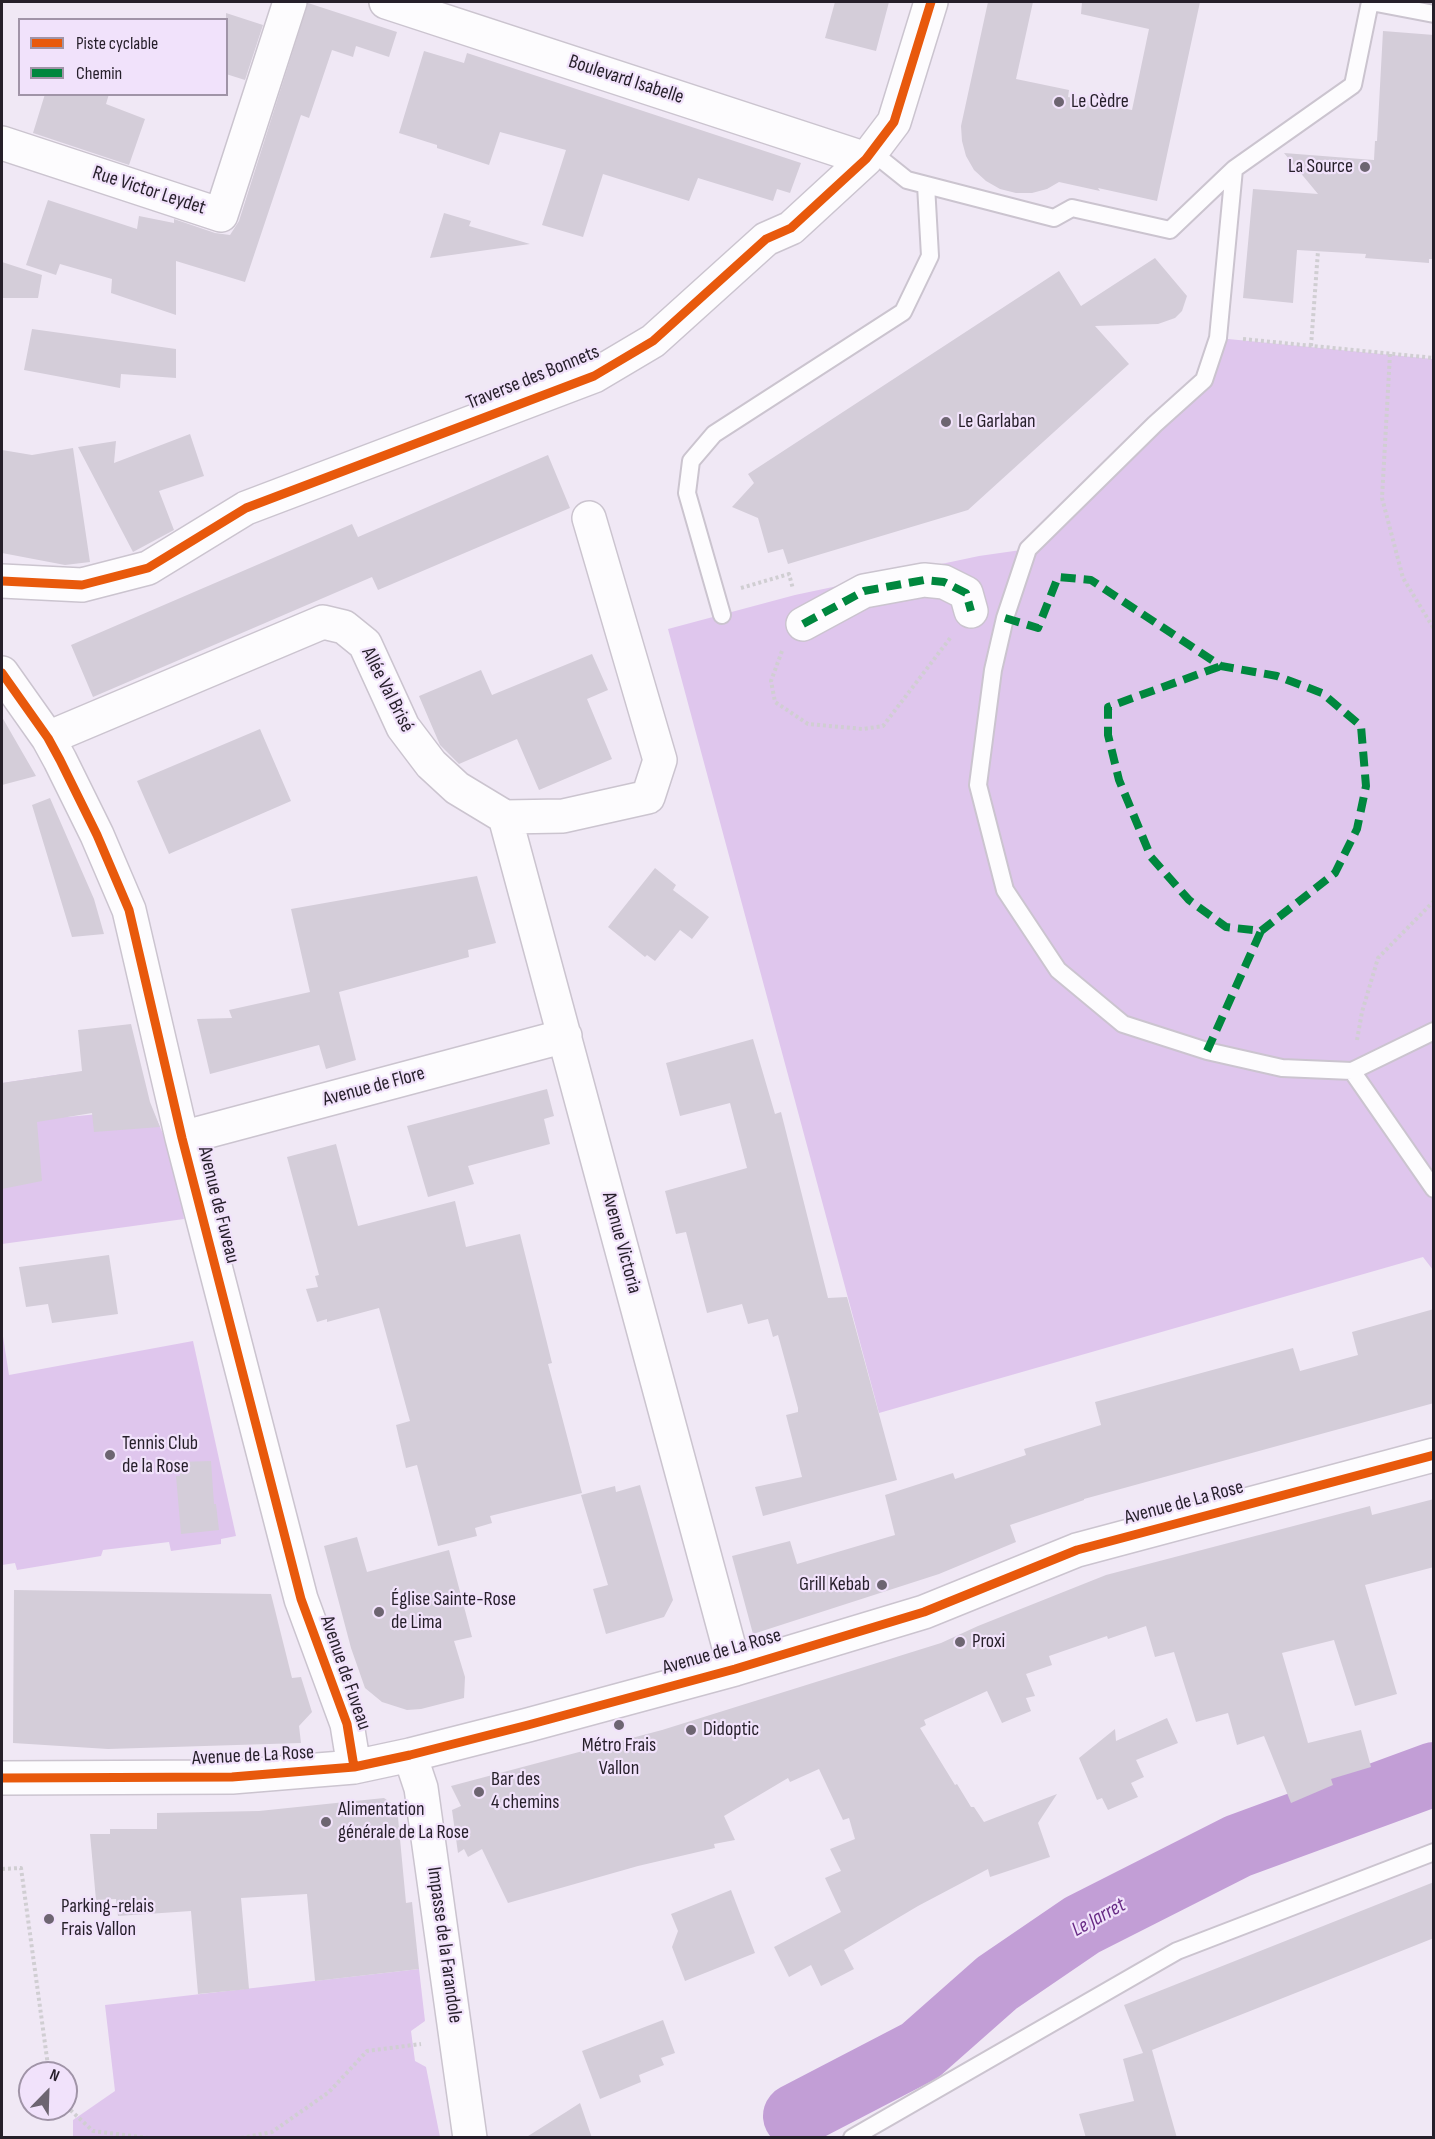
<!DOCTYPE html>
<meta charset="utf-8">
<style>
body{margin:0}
#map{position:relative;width:1435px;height:2139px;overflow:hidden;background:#f0e8f5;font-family:"Sofia Sans Condensed",sans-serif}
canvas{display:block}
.frame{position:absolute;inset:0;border:3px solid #261f2a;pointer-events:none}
.legend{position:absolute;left:18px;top:18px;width:210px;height:78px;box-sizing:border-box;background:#f1e2fb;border:2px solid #a094a7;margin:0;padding:8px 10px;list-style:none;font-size:18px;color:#261f2a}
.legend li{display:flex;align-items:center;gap:12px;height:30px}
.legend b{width:30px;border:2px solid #a094a7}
.north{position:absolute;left:18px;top:2061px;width:60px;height:60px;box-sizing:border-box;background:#f1e2fb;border:2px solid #a094a7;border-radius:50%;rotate:23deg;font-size:16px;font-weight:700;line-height:24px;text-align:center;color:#261f2a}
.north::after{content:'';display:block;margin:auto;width:21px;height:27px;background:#6d6571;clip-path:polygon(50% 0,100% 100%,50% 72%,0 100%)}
</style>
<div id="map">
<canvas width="1435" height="2139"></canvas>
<div class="frame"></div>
<ul class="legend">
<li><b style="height:8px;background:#e8590c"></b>Piste cyclable</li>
<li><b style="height:8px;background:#00873e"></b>Chemin</li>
</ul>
<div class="north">N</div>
</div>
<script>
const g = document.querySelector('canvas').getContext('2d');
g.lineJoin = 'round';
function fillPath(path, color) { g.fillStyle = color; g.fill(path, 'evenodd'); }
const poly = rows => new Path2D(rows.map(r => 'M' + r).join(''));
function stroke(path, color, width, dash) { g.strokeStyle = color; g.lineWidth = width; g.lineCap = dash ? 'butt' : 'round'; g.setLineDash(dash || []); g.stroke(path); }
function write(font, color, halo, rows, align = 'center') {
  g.font = font + ' "Sofia Sans Condensed",sans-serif'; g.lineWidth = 4.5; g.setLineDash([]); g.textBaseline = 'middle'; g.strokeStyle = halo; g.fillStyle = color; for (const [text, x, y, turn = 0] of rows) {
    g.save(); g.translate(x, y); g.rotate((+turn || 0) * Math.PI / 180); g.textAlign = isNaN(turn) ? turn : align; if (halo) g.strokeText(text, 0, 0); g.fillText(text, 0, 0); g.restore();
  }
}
fillPath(poly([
 [1218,338,1433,359,1433,1270,1423,1257,879,1413,668,629,795,595,979,556,1028,549,1204,380],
 [62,1074,67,1117,152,1109,167,1143,181,1193,184,1219,2,1244,2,1083],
 [2,1330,9,1375,193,1341,236,1536,221,1539,221,1544,171,1551,169,1542,103,1550,101,1556,17,1570,15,1563,2,1565],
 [419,1969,425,2021,411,2031,415,2061,426,2067,440,2137,73,2138,73,2120,115,2091,105,2005]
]), '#dfc6ed');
stroke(poly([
 [795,2116,920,2051,997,1983,1082,1925,1238,1846,1434,1774]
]), '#c29ed6', 64);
fillPath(poly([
 [835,2,889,2,876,51,825,38],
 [988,2,1033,2,1016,79,1069,90,1068,97,1132,110,1149,29,1081,14,1082,2,1200,2,1157,201,1098,188,1100,191,1059,182,1047,189,1032,193,1016,193,1000,189,986,181,974,170,966,156,962,141,961,126],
 [308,3,397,32,389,57,356,46,353,57,332,50,309,118,301,115,245,282,176,261,176,315,111,293,112,279,60,264,56,275,26,265,48,200,137,229,139,216,174,223,174,219,215,233,230,235,239,221],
 [226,13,263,25,245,80,226,74],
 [1383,31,1434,35,1434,259,1429,259,1429,263,1365,258,1366,254,1297,250,1293,303,1243,298,1253,189,1318,194,1284,153,1374,160,1375,141,1377,141],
 [424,51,464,63,467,53,801,163,790,193,777,189,773,201,698,178,689,201,603,174,583,237,542,225,566,150,500,132,489,165,437,148,437,145,399,133],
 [45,94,109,94,106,104,145,119,129,165,33,133],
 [444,213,471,221,469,226,530,244,430,258],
 [1155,258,1187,296,1182,311,1175,318,1158,324,1095,326,1129,364,968,510,788,564,783,549,768,553,758,518,732,507,754,483,748,474,1059,271,1081,306],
 [2,262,42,275,38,298,2,298],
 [32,329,176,349,176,378,121,374,120,388,24,370],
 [190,434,204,476,159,491,174,530,133,552,78,447,116,441,114,463],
 [73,448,90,562,65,565,2,553,2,450,32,455],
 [548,455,570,508,378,590,372,577,93,697,71,645,352,524,358,537],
 [592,654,608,690,587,699,612,759,539,790,517,739,459,764,440,745,419,696,481,670,492,695],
 [2,717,36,776,2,785],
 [260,729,291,801,169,854,137,781],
 [50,798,94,899,104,934,72,937,32,805],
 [655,868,676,885,673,890,709,917,692,939,680,930,655,961,647,955,645,957,608,927],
 [477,876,496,943,468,950,469,957,339,992,356,1060,326,1069,319,1045,210,1074,197,1019,232,1018,229,1010,310,992,291,909],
 [131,1024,150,1102,160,1127,94,1132,92,1113,37,1122,42,1181,2,1189,2,1083,82,1071,78,1030],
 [753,1039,775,1114,781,1112,828,1298,847,1297,897,1480,763,1516,755,1487,802,1477,786,1415,798,1412,798,1408,778,1335,773,1337,768,1319,748,1324,742,1304,707,1313,686,1232,676,1234,665,1191,747,1168,730,1103,680,1116,666,1063],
 [547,1089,554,1116,544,1119,550,1144,468,1166,474,1184,428,1197,407,1126],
 [336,1144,358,1226,455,1201,466,1247,520,1234,552,1363,548,1364,582,1493,490,1516,492,1523,475,1528,477,1536,438,1546,417,1465,406,1468,396,1425,410,1421,379,1308,327,1322,327,1319,317,1322,306,1289,318,1287,315,1276,319,1275,287,1157],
 [109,1255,118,1314,52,1323,48,1304,26,1307,19,1267],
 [1434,1309,1434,1403,1084,1499,1084,1500,1010,1525,1016,1542,939,1574,753,1634,732,1556,790,1541,797,1564,895,1535,885,1495,953,1473,955,1479,1026,1455,1024,1449,1101,1425,1095,1402,1293,1348,1300,1371,1358,1355,1352,1332],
 [211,1461,214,1504,216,1504,219,1530,181,1534,176,1476,180,1476,179,1462],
 [640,1485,673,1600,664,1617,606,1634,593,1589,608,1585,581,1495,615,1486,616,1492],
 [1434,1499,1434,1567,1365,1585,1397,1694,1355,1706,1334,1640,1282,1653,1308,1743,1361,1730,1371,1767,1331,1779,1333,1785,1291,1803,1264,1736,1237,1745,1228,1713,1196,1722,1174,1652,1155,1657,1146,1626,1108,1639,1107,1636,1049,1656,1052,1665,1026,1674,1035,1696,1026,1698,1031,1711,1002,1723,987,1691,924,1720,926,1725,920,1728,955,1785,957,1784,971,1807,974,1807,984,1822,1057,1794,1038,1823,1050,1857,990,1877,988,1869,918,1906,844,1950,854,1969,821,1986,811,1965,789,1977,774,1947,841,1912,825,1878,841,1871,830,1849,855,1839,849,1818,843,1820,819,1769,790,1782,788,1778,724,1816,735,1840,714,1844,715,1848,638,1866,508,1903,482,1849,468,1857,464,1849,458,1853,452,1810,461,1806,451,1786,662,1730,941,1643,978,1626,1106,1575,1370,1506,1372,1515],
 [357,1537,367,1572,449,1550,472,1637,454,1641,465,1677,464,1698,421,1709,407,1710,382,1702,365,1688,351,1648,324,1546],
 [14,1590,271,1594,292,1678,301,1677,312,1712,299,1726,301,1743,108,1749,13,1743],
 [1167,1718,1178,1743,1136,1760,1144,1777,1131,1783,1138,1797,1108,1810,1102,1798,1097,1800,1079,1758,1115,1729,1116,1741],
 [384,1798,397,1807,406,1903,412,1902,419,1969,315,1981,307,1894,241,1898,249,1989,198,1994,191,1911,118,1916,116,1899,96,1900,90,1834,110,1834,110,1829,157,1829,157,1813,259,1811],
 [1434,1882,1434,1938,1152,2050,1177,2138,1086,2138,1079,2114,1134,2101,1123,2059,1143,2053,1124,2005],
 [731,1890,755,1953,685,1981,672,1947,678,1931,671,1914],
 [663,2020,675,2053,661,2058,664,2065,639,2075,641,2082,600,2099,582,2051],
 [580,2103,592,2138,525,2138,566,2112]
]), '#d4cdd9');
const lane = poly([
 [1370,2,1353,85,1234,169,1218,338,1204,380,1155,424,1028,549,1005,618,993,670,978,785,1005,890,1058,970,1123,1024,1207,1051,1282,1068,1352,1071,1434,1031],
 [1371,2,1434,14],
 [872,152,907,180,1054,218,1072,208,1170,230,1234,169],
 [722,615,687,493,691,461,714,434,903,312,930,256,926,185],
 [1352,1071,1434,1189],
 [852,2138,1177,1951,1434,1852]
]);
const street = poly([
 [386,2,866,159],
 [2,143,221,215,290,2],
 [2,581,82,585,148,568,246,508,594,376,653,341,766,239,791,228,866,159,894,122,931,2],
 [803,624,864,591,924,580,944,582,966,593,971,611],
 [2,673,48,738,60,760,97,835,129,910,182,1138,301,1599,347,1724,354,1767],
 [48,738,323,622,344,627,365,644,403,727,431,764,457,788,505,817,563,816,648,797,660,760,589,518],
 [505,817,735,1669],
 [182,1138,565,1036],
 [410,1755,421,1788,470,2138],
 [2,1778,232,1777,354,1767,410,1755,528,1725,735,1669,924,1612,1077,1550,1434,1455]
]);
stroke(lane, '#cbc4cf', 20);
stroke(street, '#cbc4cf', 36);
stroke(poly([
 [1243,339,1434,358],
 [1311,346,1318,251],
 [1390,354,1382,498,1403,578,1434,629],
 [741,588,789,574,793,589],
 [782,651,771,681,775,702,808,724,863,729,883,726,951,637],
 [1357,1040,1362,1012,1378,958,1434,901],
 [2,1869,21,1868,49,2073],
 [66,2106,93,2131,148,2138],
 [241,2138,272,2132,329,2092,367,2051,421,2044]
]), '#d0ced2', 4, [3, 3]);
stroke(lane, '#fdfcfe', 16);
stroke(street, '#fdfcfe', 33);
stroke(poly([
 [1005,618,1038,628,1058,577,1091,580,1221,666,1277,676,1322,693,1361,726,1366,786,1357,829,1335,873,1261,931,1226,927,1189,900,1151,857,1119,780,1108,735,1108,707,1221,666],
 [803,624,864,591,924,580,944,582,966,593,971,611],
 [1207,1051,1261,931]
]), '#00873e', 8, [15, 8]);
stroke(poly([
 [2,581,82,585,148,568,246,508,594,376,653,341,766,239,791,228,866,159,894,122,931,2],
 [2,673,48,738,60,760,97,835,129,910,182,1138,301,1599,347,1724,354,1767],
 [2,1778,232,1777,354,1767,410,1755,528,1725,735,1669,924,1612,1077,1550,1434,1455]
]), '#e8590c', 9);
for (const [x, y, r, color] of [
 [1059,102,6,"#6d6571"],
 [1365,167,6,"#6d6571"],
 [946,422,6,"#6d6571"],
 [110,1455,6,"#6d6571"],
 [882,1585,6,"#6d6571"],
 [379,1612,6,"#6d6571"],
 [960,1642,6,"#6d6571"],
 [619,1725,6,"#6d6571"],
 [691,1730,6,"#6d6571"],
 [479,1792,6,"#6d6571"],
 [326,1822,6,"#6d6571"],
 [49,1919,6,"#6d6571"]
]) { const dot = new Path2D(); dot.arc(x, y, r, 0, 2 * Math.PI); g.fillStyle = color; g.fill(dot); stroke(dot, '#f1e2fb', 2); }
write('20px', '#261f2a', '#f1e2fb', [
 ["Boulevard Isabelle",626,80,18],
 ["Rue Victor Leydet",149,191,18],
 ["Traverse des Bonnets",533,378,-22],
 ["Allée Val Brisé",387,690,63],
 ["Avenue de Flore",374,1087,-15],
 ["Avenue de Fuveau",218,1205,76],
 ["Avenue Victoria",621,1243,75],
 ["Avenue de La Rose",1184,1503,-15],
 ["Avenue de La Rose",722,1652,-16],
 ["Avenue de Fuveau",345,1673,71],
 ["Avenue de La Rose",253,1756,-3],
 ["Impasse de la Farandole",444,1945,82]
]);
write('20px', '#261f2a', '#f1e2fb', [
 ["Le Cèdre",1071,102],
 ["La Source",1353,167,"right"],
 ["Le Garlaban",958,422],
 ["Tennis Club",122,1444],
 ["de la Rose",122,1467],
 ["Grill Kebab",870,1585,"right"],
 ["Église Sainte-Rose",391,1600],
 ["de Lima",391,1623],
 ["Proxi",972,1642],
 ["Didoptic",703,1730],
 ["Métro Frais",619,1746,"center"],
 ["Vallon",619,1769,"center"],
 ["Bar des",491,1780],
 ["4 chemins",491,1803],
 ["Alimentation",338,1810],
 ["générale de La Rose",338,1833],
 ["Parking-relais",61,1907],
 ["Frais Vallon",61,1930]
], 'left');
write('italic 21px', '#682b85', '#f1e2fb', [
 ["Le Jarret",1099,1918,-29]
]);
</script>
